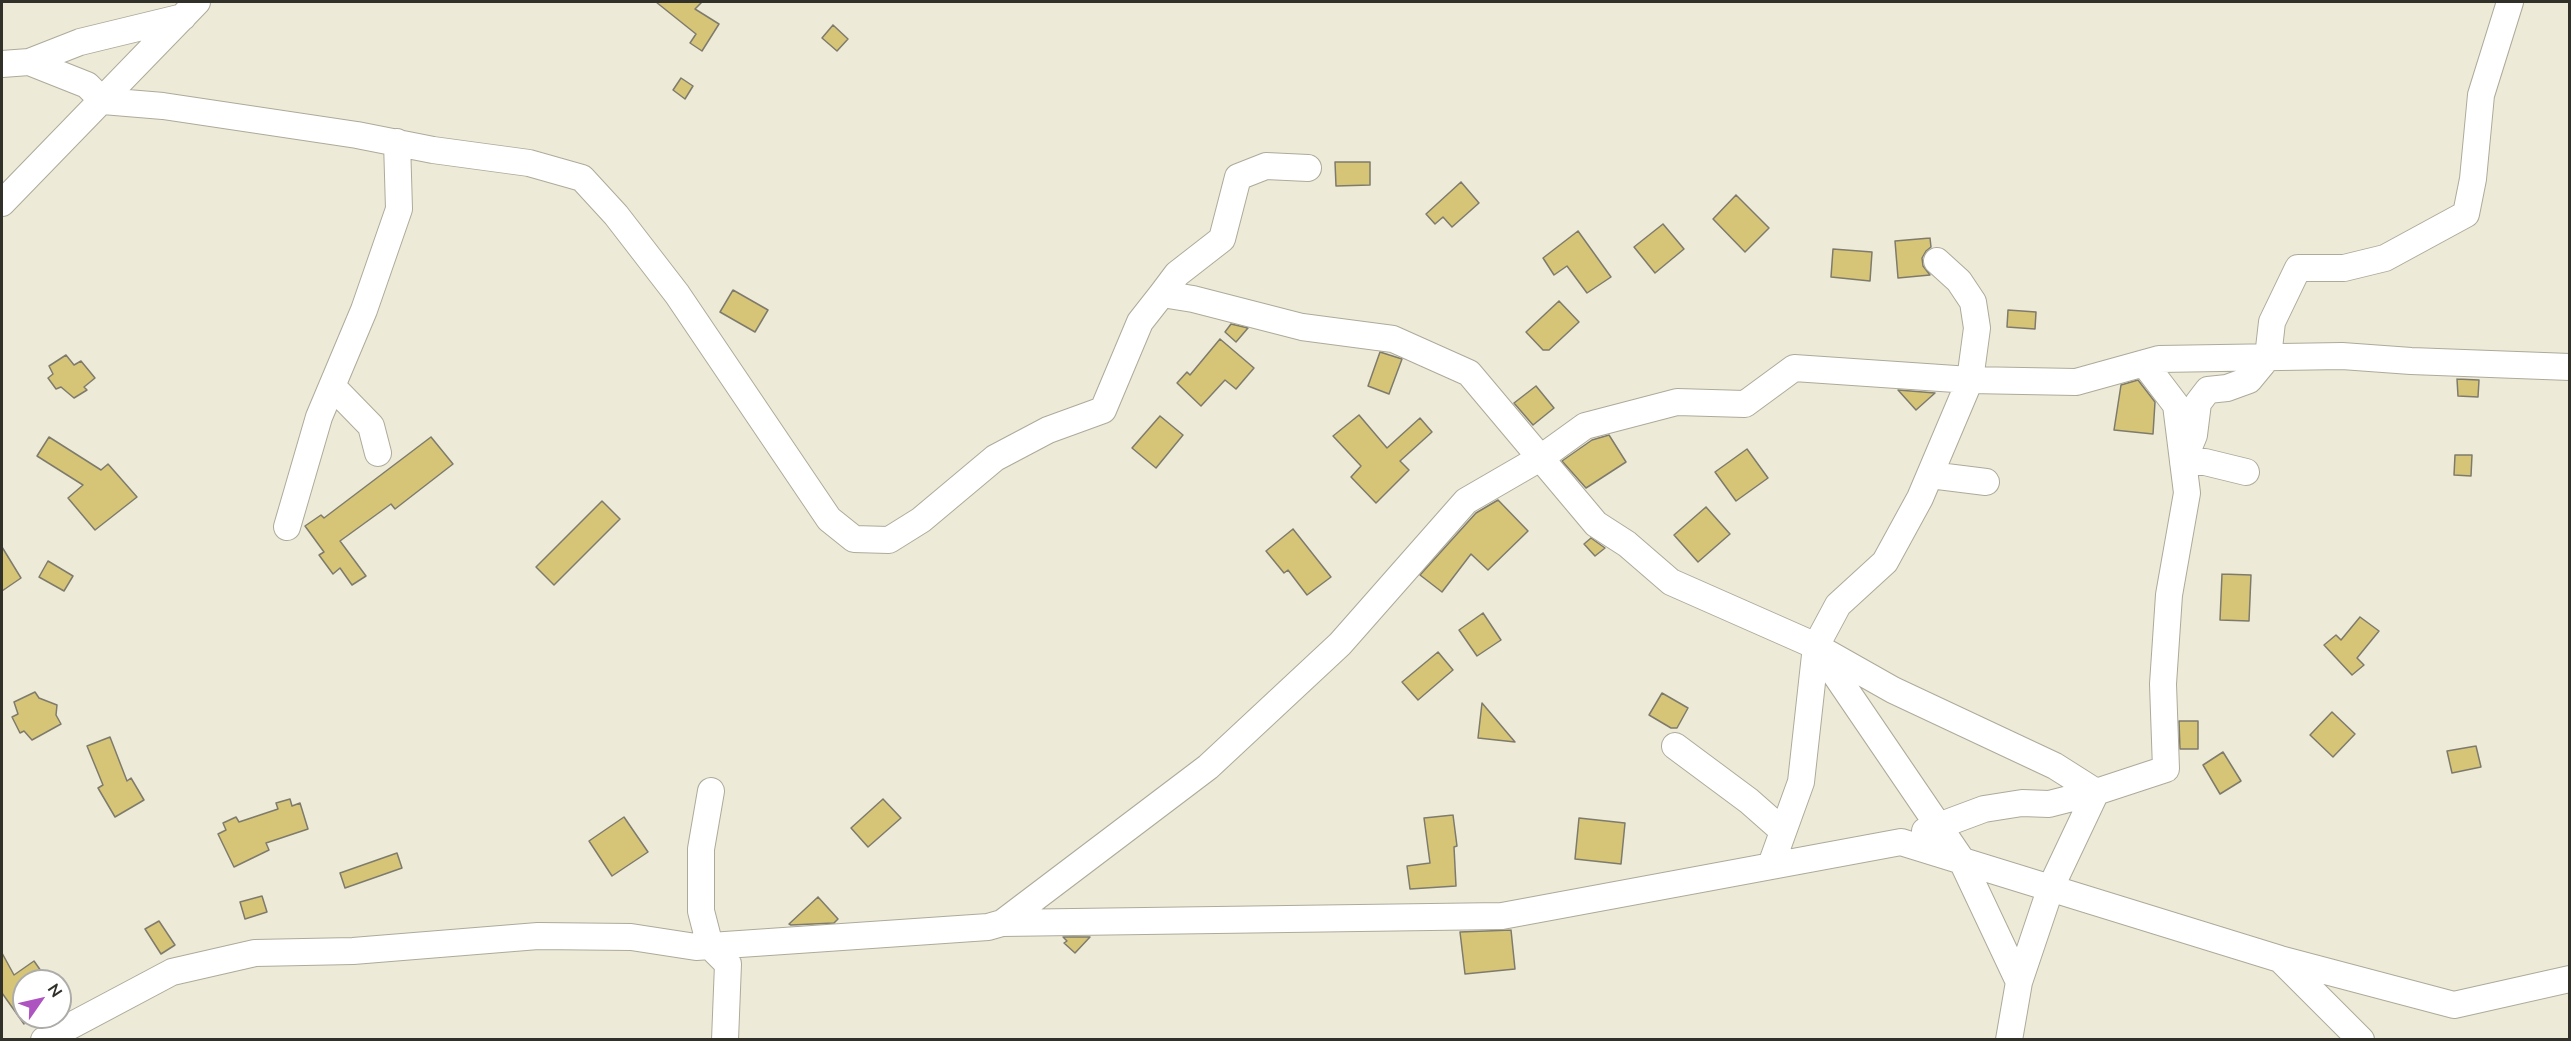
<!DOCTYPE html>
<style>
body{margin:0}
#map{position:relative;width:2571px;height:1041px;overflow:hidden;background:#edead8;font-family:Mulish,sans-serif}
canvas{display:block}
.frame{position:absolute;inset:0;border:3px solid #313029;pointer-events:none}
.north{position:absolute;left:12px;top:969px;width:60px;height:60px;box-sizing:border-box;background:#fff;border:2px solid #adaca9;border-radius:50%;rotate:56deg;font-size:16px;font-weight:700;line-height:24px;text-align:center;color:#313029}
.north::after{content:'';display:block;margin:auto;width:21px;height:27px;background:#ae54c0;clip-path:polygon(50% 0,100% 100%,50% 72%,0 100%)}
</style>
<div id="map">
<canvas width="2571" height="1041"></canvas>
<div class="frame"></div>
<div class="north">N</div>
</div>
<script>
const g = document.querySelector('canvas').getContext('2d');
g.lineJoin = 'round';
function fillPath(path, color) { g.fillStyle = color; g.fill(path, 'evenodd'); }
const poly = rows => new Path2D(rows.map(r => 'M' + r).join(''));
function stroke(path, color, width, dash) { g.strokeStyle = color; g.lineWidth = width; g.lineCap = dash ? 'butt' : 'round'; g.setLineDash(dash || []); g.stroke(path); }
const building = poly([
 [656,2,702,2,695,9,719,24,702,51,690,43,696,34,656,2],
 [833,25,848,39,837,51,822,38,833,25],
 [681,78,693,86,685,99,673,90,681,78],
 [1335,162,1370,162,1370,185,1336,186,1335,162],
 [1461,182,1479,203,1452,227,1443,217,1435,224,1426,214,1461,182],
 [1736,195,1769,228,1745,252,1713,219,1736,195],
 [1663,224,1684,249,1655,273,1634,247,1663,224],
 [1578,231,1611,277,1587,293,1567,266,1554,275,1543,258,1578,231],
 [1930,238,1931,247,1926,251,1922,258,1923,266,1930,275,1898,278,1895,241,1930,238],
 [1833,249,1872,252,1870,281,1831,277,1833,249],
 [733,290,768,310,755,332,720,312,733,290],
 [1559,301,1579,322,1549,350,1543,350,1526,332,1559,301],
 [2008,310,2036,312,2035,329,2007,327,2008,310],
 [1231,324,1248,328,1236,342,1225,332,1231,324],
 [1220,339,1254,368,1236,389,1225,380,1201,406,1177,383,1187,372,1190,375,1220,339],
 [1380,352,1402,359,1389,394,1368,386,1380,352],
 [66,355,74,365,81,361,95,378,84,387,87,390,74,398,61,387,56,389,48,378,53,374,49,366,66,355],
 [2457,379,2479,380,2478,397,2458,396,2457,379],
 [2138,380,2155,402,2153,434,2114,430,2121,385,2138,380],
 [1536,386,1554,408,1533,425,1514,403,1536,386],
 [1898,390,1935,393,1916,410,1898,390],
 [1359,415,1387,448,1420,418,1432,432,1400,461,1409,470,1376,503,1351,477,1361,466,1333,436,1359,415],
 [1160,416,1183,435,1156,468,1132,448,1160,416],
 [1609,435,1626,462,1586,488,1562,461,1592,440,1609,435],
 [49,437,101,470,108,464,137,497,95,530,68,498,83,485,37,456,49,437],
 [431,437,453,464,395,509,391,504,340,541,366,576,352,585,340,568,333,574,319,555,324,552,305,526,321,515,324,518,431,437],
 [1747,449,1768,478,1736,501,1715,472,1747,449],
 [2455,455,2472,455,2471,476,2454,475,2455,455],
 [1498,500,1528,531,1488,570,1471,554,1442,592,1420,575,1476,513,1498,500],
 [602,501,620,519,554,585,536,567,602,501],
 [1706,507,1730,534,1698,562,1674,535,1706,507],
 [1293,529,1331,577,1307,595,1288,570,1284,573,1266,551,1293,529],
 [1591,538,1605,548,1595,556,1584,544,1591,538],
 [2,547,21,578,2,591,2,547],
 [48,561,73,576,64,591,39,577,48,561],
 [2222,574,2251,575,2249,621,2220,620,2222,574],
 [1483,613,1501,640,1477,656,1459,630,1483,613],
 [2360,617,2379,631,2357,658,2364,665,2352,675,2324,645,2336,635,2341,640,2360,617],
 [1438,652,1453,670,1418,700,1402,682,1438,652],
 [35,692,39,698,57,705,56,715,61,724,32,740,24,731,20,733,12,717,18,714,14,702,35,692],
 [1662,693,1688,708,1677,728,1671,728,1649,715,1662,693],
 [1482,703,1515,742,1478,738,1482,703],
 [2332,712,2355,734,2333,757,2310,735,2332,712],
 [2179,721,2198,721,2198,749,2180,749,2179,721],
 [110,737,127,781,131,778,144,800,115,817,98,788,103,785,87,746,110,737],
 [2476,746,2481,767,2452,773,2447,751,2476,746],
 [2223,752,2241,781,2220,794,2203,765,2223,752],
 [290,799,292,806,300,803,308,829,266,843,269,850,234,867,218,834,226,830,223,823,236,817,239,822,278,809,276,803,290,799],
 [883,799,901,818,868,847,851,828,883,799],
 [1453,815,1457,846,1454,847,1456,886,1410,889,1407,866,1430,863,1424,818,1453,815],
 [624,817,648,852,612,876,589,841,624,817],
 [1579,818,1625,823,1621,864,1575,859,1579,818],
 [397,853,402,868,345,888,340,873,397,853],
 [262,896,267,912,245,919,240,902,262,896],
 [818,897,838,919,834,923,791,925,789,924,818,897],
 [159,921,175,945,161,954,145,929,159,921],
 [1511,930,1515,969,1465,974,1460,932,1511,930],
 [1063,937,1090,937,1075,953,1064,943,1067,941,1063,937],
 [2,953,14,975,34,961,48,981,24,981,24,1024,2,993,2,953]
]);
fillPath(building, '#d6c577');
stroke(building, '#7e7b6c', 1.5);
const minor = poly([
 [29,62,80,42,183,17],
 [2,64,29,62,87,85,103,101,163,106,357,135,433,150,529,163,582,178,616,215,677,294,829,519,854,539,889,540,921,520,995,458,1048,430,1103,410,1140,322,1162,294,1193,299,1302,327,1393,339,1469,373,1596,524,1627,544,1671,582,1816,646,1961,859,2019,982],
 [2,203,197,2],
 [1162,294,1177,274,1222,239,1238,177,1266,166,1308,168],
 [332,386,371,426,378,453],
 [2246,472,2205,462,2183,462,2194,435,2198,403,2208,390,2227,388,2249,380,2268,357,2272,322,2298,268,2344,268,2385,258,2466,214,2473,179,2481,95,2510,2],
 [1930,475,1986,482],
 [287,527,319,417,364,310,399,209,397,142],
 [1824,651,1893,690,2055,766,2096,792],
 [1675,746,1749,801,1783,831],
 [711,791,701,849,701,911,710,946,728,964,725,1040],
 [1925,831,1984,809,2022,803,2049,804,2096,792],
 [1771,865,1801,782,1816,646,1838,605,1885,562,1920,498,1970,380,1977,328,1973,302,1959,281,1937,261],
 [1002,923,1208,767,1340,644,1466,501,1542,457,1585,426,1677,402,1745,404,1794,368,1970,380,2076,382,2159,359,2342,356,2411,361,2570,367],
 [2280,959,2361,1040],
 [44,1040,172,972,255,953,353,951,538,936,631,937,696,947,988,927,1002,923,1502,916,1901,842,2280,959,2454,1005,2570,979],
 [2009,1040,2019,982,2051,887,2096,792,2166,769,2163,684,2169,595,2187,493,2176,405,2144,363]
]);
stroke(minor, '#adaa9a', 28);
stroke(minor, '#fff', 26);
</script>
